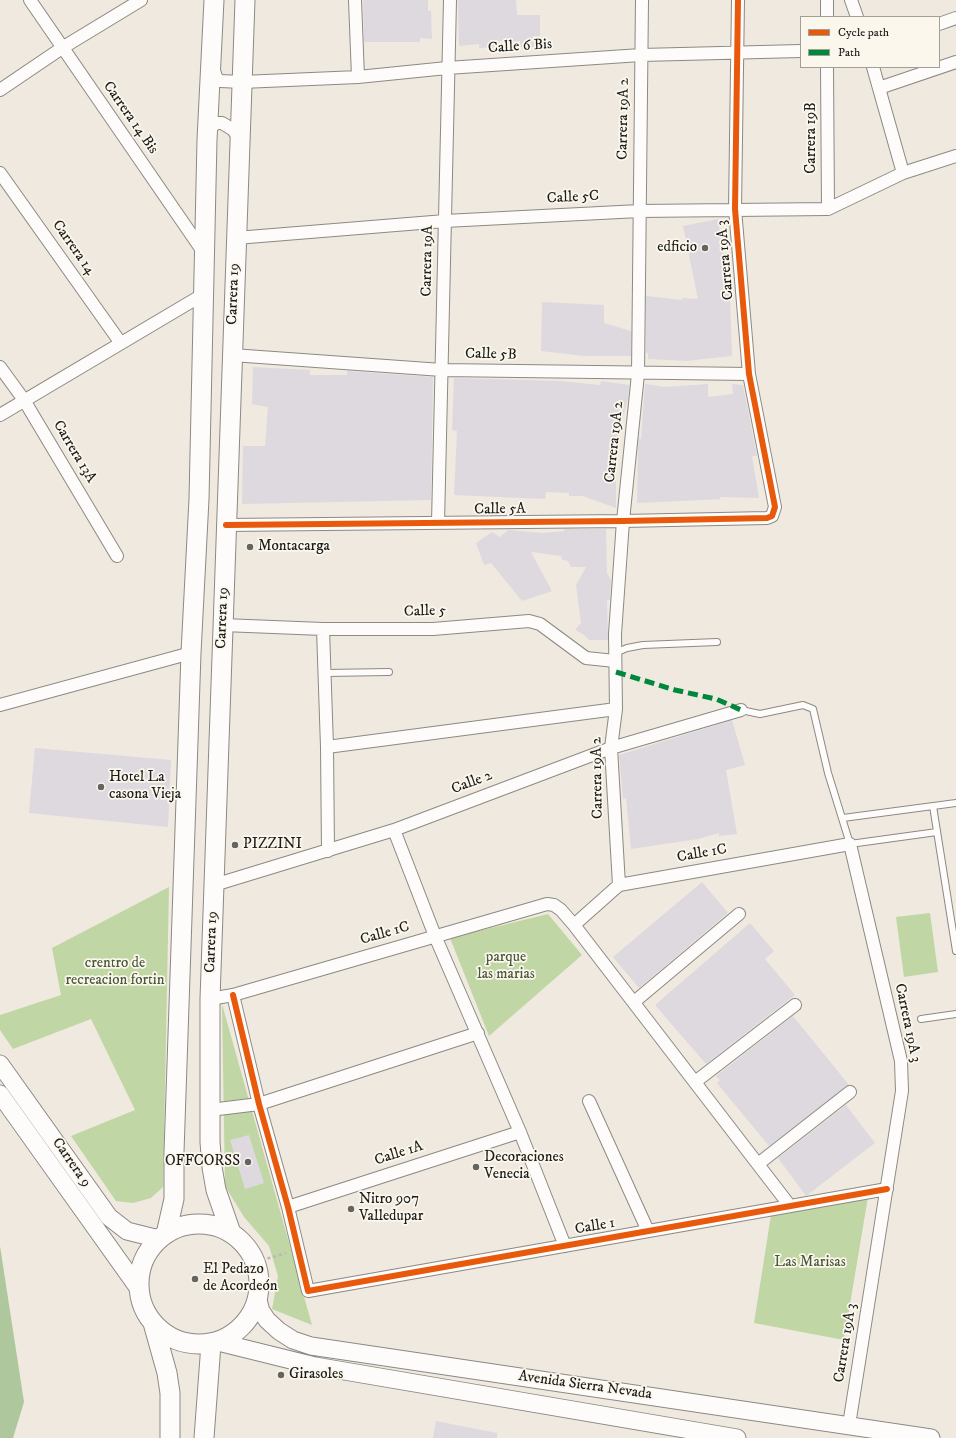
<!DOCTYPE html>
<meta charset="utf-8">
<style>
body{margin:0}
#map{position:relative;width:956px;height:1438px;overflow:hidden;background:#f0e9df;font-family:"IM FELL DW Pica",serif}
canvas{display:block}
.legend{position:absolute;left:800px;top:16px;width:140px;height:52px;box-sizing:border-box;background:#fbf7ec;border:1px solid #a29f99;margin:0;padding:5px 7px;list-style:none;font-size:12px;color:#1c1c1c}
.legend li{display:flex;align-items:center;gap:8px;height:20px}
.legend b{width:20px;border:1px solid #a29f99}
</style>
<div id="map">
<canvas width="956" height="1438"></canvas>
<ul class="legend">
<li><b style="height:5px;background:#e8590c"></b>Cycle path</li>
<li><b style="height:5px;background:#00873e"></b>Path</li>
</ul>
</div>
<script>
const g = document.querySelector('canvas').getContext('2d');
g.lineJoin = 'round';
function fillPath(path, color) { g.fillStyle = color; g.fill(path, 'evenodd'); }
const poly = rows => new Path2D(rows.map(r => 'M' + r).join(''));
function stroke(path, color, width, dash) { g.strokeStyle = color; g.lineWidth = width; g.lineCap = dash ? 'butt' : 'round'; g.setLineDash(dash || []); g.stroke(path); }
function write(font, color, halo, rows, align = 'center') {
  g.font = font + ' "IM FELL DW Pica",serif'; g.lineWidth = 3.5; g.setLineDash([]); g.textBaseline = 'middle'; g.strokeStyle = halo; g.fillStyle = color; for (const [text, x, y, turn = 0] of rows) {
    g.save(); g.translate(x, y); g.rotate((+turn || 0) * Math.PI / 180); g.textAlign = isNaN(turn) ? turn : align; if (halo) g.strokeText(text, 0, 0); g.fillText(text, 0, 0); g.restore();
  }
}
fillPath(poly([
 [169,887,163,1187,151,1198,133,1203,116,1201,71,1136,135,1110,91,1019,13,1049,0,1030,0,1015,61,995,52,948],
 [930,913,938,972,904,977,896,917],
 [548,914,582,955,489,1036,450,938],
 [222,1004,312,1325,272,1309,278,1276,269,1246,244,1217,225,1186],
 [868,1197,844,1340,754,1323,771,1215]
]), '#c0d6a4');
fillPath(poly([
 [0,1246,24,1402,13,1438,0,1438]
]), '#afc79c');
fillPath(poly([
 [363,0,428,0,428,11,431,11,432,39,420,38,420,42,364,42],
 [458,0,516,0,517,15,540,15,540,36,533,36,534,47,520,47,520,41,498,41,499,47,479,48,479,44,459,46],
 [718,219,730,297,732,356,686,361,648,359,648,353,646,353,646,296,682,300,682,298,698,299,683,226],
 [542,302,604,305,604,323,631,331,631,356,584,356,541,351],
 [253,367,310,370,310,375,347,375,347,371,433,377,431,500,242,504,243,446,265,446,268,407,252,404],
 [454,378,561,381,600,385,601,381,629,385,628,398,616,443,616,508,583,496,569,496,569,493,546,492,545,499,454,495,457,431,452,430],
 [645,384,665,387,708,384,708,397,733,394,732,384,743,385,757,456,752,456,759,498,720,497,720,499,702,500,637,503,638,445,639,439,641,439],
 [564,529,606,529,607,573,611,580,610,600,607,600,608,640,589,640,583,634,575,630,581,623,576,585,586,567,571,567,568,561,561,559,562,556,531,552,552,591,522,601,491,563,484,565,476,543,492,532,500,537,508,530,543,533,564,531],
 [732,720,745,765,726,770,737,834,719,836,719,833,698,839,631,849,626,798,623,799,619,755],
 [35,748,171,760,168,827,29,813],
 [702,882,728,913,639,988,613,957],
 [750,923,774,951,765,959,795,995,706,1064,655,1005],
 [793,1016,849,1085,769,1146,717,1083,720,1080,716,1076],
 [846,1105,875,1143,806,1196,778,1158],
 [249,1135,264,1183,245,1189,230,1140],
 [436,1421,497,1433,497,1438,433,1438]
]), '#ded9de');
const service = poly([
 [615,653,627,648,643,645,717,642],
 [325,673,389,672],
 [741,710,760,714,803,705,813,709,828,773,850,844,937,832],
 [933,806,956,951],
 [843,818,956,803],
 [921,1019,956,1014]
]);
const minor = poly([
 [30,0,204,253],
 [355,0,358,77],
 [827,0,827,17],
 [851,0,857,17],
 [939,24,956,18],
 [213,67,216,77,220,81,242,82,358,77,447,68,641,55,801,51],
 [827,67,828,209],
 [873,67,903,173],
 [879,88,956,62],
 [0,90,62,48,141,0],
 [208,136,211,127,217,123,222,123,232,129,240,138],
 [0,173,120,342],
 [236,238,445,221,639,211,828,209,903,173,956,156],
 [232,355,442,370,749,374],
 [0,367,24,400,117,556],
 [0,415,204,294],
 [438,523,450,0],
 [226,525,623,521,767,518,772,516,775,507,749,374,735,209,738,0],
 [223,625,323,629,433,629,529,621,540,624,586,658,615,661],
 [323,629,327,747,328,851],
 [0,705,191,653],
 [327,747,616,709],
 [394,830,435,936,520,1132,565,1246],
 [214,885,394,830,611,748,741,710],
 [619,885,611,748,616,709,615,634,623,521,638,374,642,0],
 [574,925,619,885,850,844,901,1061,902,1091,849,1425],
 [233,995,259,1104,288,1207,308,1291,887,1189],
 [210,999,233,995,547,904,554,905,561,910,574,925,790,1206],
 [634,1002,739,914],
 [695,1082,795,1005],
 [589,1101,648,1231],
 [210,1110,259,1104,478,1033],
 [758,1164,850,1092],
 [288,1207,520,1132]
]);
const secondary = poly([
 [0,1064,109,1217,127,1231,159,1239],
 [0,1094,139,1289],
 [258,1300,261,1311,267,1320,279,1331,293,1340,311,1346,931,1438],
 [218,1342,315,1366,737,1438]
]);
const trunk = poly([
 '139 1284a60 60 0 1 1 120 0a60 60 0 1 1-120 0Z',
 [231,1233,216,1190,212,1167,210,1142,210,999,245,0],
 [166,1234,174,1199,174,1152,191,653,199,499,207,140,214,0],
 [153,1323,167,1373,170,1393,170,1438],
 [204,1438,211,1344]
]);
stroke(service, '#8c8984', 8);
stroke(minor, '#8c8984', 14);
stroke(secondary, '#8c8984', 19);
stroke(trunk, '#8c8984', 21);
stroke(poly([
 [256,1262,286,1253]
]), '#bab9b7', 2.5, [3, 3]);
stroke(service, '#fdfcfa', 6);
stroke(minor, '#fdfcfa', 12);
stroke(secondary, '#fdfcfa', 17);
stroke(trunk, '#fdfcfa', 19);
stroke(poly([
 [616,672,675,690,716,699,741,710]
]), '#00873e', 5, [10, 5]);
stroke(poly([
 [226,525,623,521,767,518,772,516,775,507,749,374,735,209,738,0],
 [233,995,259,1104,288,1207,308,1291,887,1189]
]), '#e8590c', 6);
for (const [x, y, r, color] of [
 [705,248,4,"#666460"],
 [250,547,4,"#666460"],
 [101,787,4,"#666460"],
 [235,845,4,"#666460"],
 [248,1162,4,"#666460"],
 [476,1167,4,"#666460"],
 [351,1209,4,"#666460"],
 [195,1279,4,"#666460"],
 [281,1375,4,"#666460"]
]) { const dot = new Path2D(); dot.arc(x, y, r, 0, 2 * Math.PI); g.fillStyle = color; g.fill(dot); stroke(dot, '#fbf7ec', 1.5); }
write('15px', '#1c1c1c', '#fbf7ec', [
 ["Calle 6 Bis",520,47,-4],
 ["Carrera 14 Bis",130,118,55],
 ["Carrera 19A 2",624,119,-89],
 ["Carrera 19B",812,138,-90],
 ["Calle 5C",573,198,-3],
 ["Carrera 14",73,248,55],
 ["Carrera 19A 3",726,260,-95],
 ["Carrera 19A",428,261,-89],
 ["Carrera 19",234,294,-88],
 ["Calle 5B",491,355,1],
 ["Carrera 19A 2",615,442,-84],
 ["Carrera 13A",74,452,59],
 ["Calle 5A",500,510,-1],
 ["Calle 5",425,612,-2],
 ["Carrera 19",223,618,-88],
 ["Carrera 19A 2",598,778,-91],
 ["Calle 2",472,783,-21],
 ["Calle 1C",702,854,-10],
 ["Calle 1C",385,934,-16],
 ["Carrera 19",212,942,-88],
 ["Carrera 19A 3",907,1023,78],
 ["Calle 1A",399,1154,-18],
 ["Carrera 9",71,1163,55],
 ["Calle 1",595,1227,-10],
 ["Carrera 19A 3",846,1343,-81],
 ["Avenida Sierra Nevada",585,1386,8]
]);
write('15px', '#1c1c1c', '#fbf7ec', [
 ["edficio",697,248,"right"],
 ["Montacarga",258,547],
 ["Hotel La",109,778],
 ["casona Vieja",109,795],
 ["PIZZINI",243,845],
 ["Decoraciones",484,1158],
 ["Venecia",484,1175],
 ["OFFCORSS",240,1162,"right"],
 ["Nitro 907",359,1200],
 ["Valledupar",359,1217],
 ["El Pedazo",203,1270],
 ["de Acordeón",203,1287],
 ["Girasoles",289,1375]
], 'left');
write('15px', '#48583b', '#fbf7ec', [
 ["parque",506,958],
 ["las marias",506,975],
 ["crentro de",115,964],
 ["recreacion fortin",115,981],
 ["Las Marisas",810,1263]
]);
</script>
